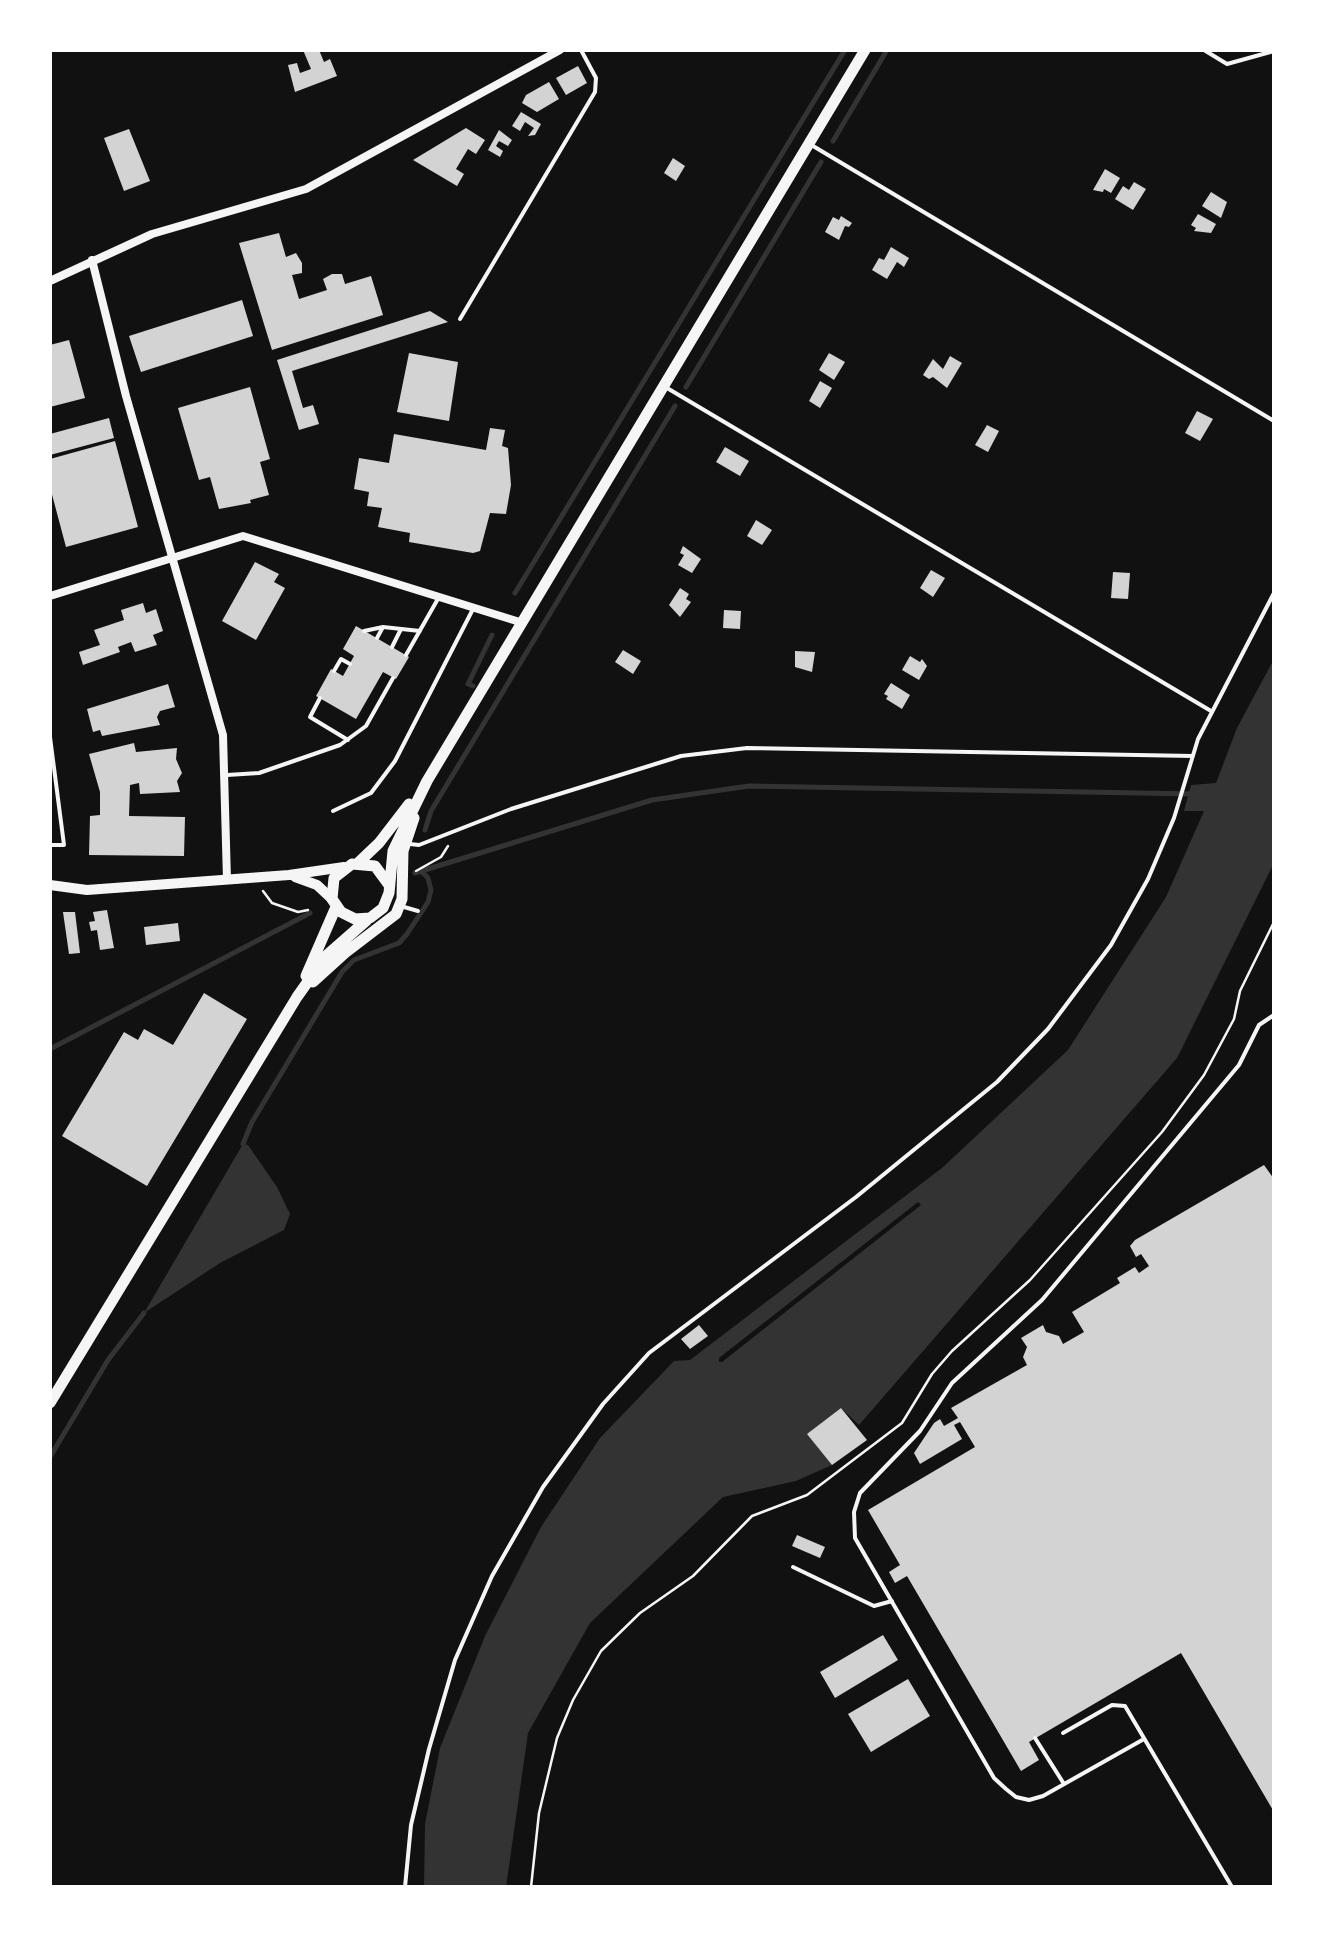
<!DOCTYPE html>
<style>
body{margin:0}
#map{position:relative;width:1324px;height:1937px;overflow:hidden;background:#111;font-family:"Archivo Narrow",sans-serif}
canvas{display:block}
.frame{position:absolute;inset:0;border:52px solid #fff;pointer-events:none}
</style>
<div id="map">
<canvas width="1324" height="1937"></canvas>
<div class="frame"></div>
</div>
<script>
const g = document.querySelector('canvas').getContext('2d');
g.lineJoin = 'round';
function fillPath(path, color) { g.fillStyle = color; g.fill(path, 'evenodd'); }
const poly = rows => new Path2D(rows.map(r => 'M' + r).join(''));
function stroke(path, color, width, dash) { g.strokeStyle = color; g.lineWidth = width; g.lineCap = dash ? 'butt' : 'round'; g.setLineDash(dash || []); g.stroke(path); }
fillPath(poly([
 [1274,659,1274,863,1177,1058,859,1425,841,1408,808,1434,832,1465,796,1481,723,1497,590,1623,528,1733,506,1887,424,1887,425,1824,440,1748,485,1636,541,1527,600,1438,674,1361,690,1360,942,1168,1068,1050,1166,897,1204,811,1184,811,1191,785,1216,783,1237,728],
 [918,1202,921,1205,722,1362,719,1362,719,1358],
 [243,1144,248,1145,277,1187,290,1214,284,1230,220,1263,144,1313]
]), '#333');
stroke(poly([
 [833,141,887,50],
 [686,387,821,162],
 [515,593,845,50],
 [473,686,468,684,492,635],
 [425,830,431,811,675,406],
 [415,873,652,800,749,786,1195,794],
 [50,1049,310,913],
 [243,1144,252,1122,342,972,354,960,399,943,407,934,428,902,431,890,428,878,422,872],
 [50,1457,108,1360,144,1313]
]), '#333', 5);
fillPath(poly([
 [303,50,319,50,324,62,330,59,337,76,295,92,288,65,297,63,300,73,311,69],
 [578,66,587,83,566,95,556,78],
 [549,82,559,99,537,112,522,103,526,95],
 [521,112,541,124,535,135,528,136,534,128,525,122,520,131,512,126],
 [466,128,485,140,476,154,468,149,456,169,464,174,457,186,413,160],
 [129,129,150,181,124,191,104,138],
 [499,130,512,140,508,146,499,141,496,146,503,151,500,157,488,150],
 [673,158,685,166,676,181,664,173],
 [1105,169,1120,178,1111,193,1104,189,1103,192,1093,190],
 [1134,182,1146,189,1133,210,1115,199,1123,186,1129,190],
 [1211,192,1227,202,1221,218,1202,206],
 [1198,214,1216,224,1211,233,1194,231,1196,228,1191,225],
 [841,216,852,223,849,227,845,226,839,240,825,232,833,217,839,220],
 [279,233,286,257,296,253,302,263,302,273,292,275,299,299,327,290,323,279,332,274,342,274,345,284,371,276,383,315,272,350,239,243],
 [891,247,909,258,904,267,897,262,887,279,872,270,879,258,884,260],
 [242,300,253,336,141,372,129,336],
 [430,311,448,322,292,371,303,408,313,405,319,424,299,430,277,360],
 [69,340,85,398,50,407,50,345],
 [409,353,458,362,449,421,397,412],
 [829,353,845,362,834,380,819,370],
 [950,356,962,363,947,388,933,377,929,379,923,375,933,359,943,369],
 [820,381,832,388,820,408,809,401],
 [250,387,270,459,260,462,269,495,250,500,251,503,219,509,210,477,199,480,178,408],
 [1197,411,1213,419,1200,441,1185,433],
 [109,418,114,438,50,455,50,434],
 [987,425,999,431,988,452,975,445],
 [490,428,505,430,502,446,508,448,511,485,506,514,490,513,480,551,473,553,409,542,410,533,378,527,382,508,367,506,369,492,354,489,359,458,389,463,394,434,486,450],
 [115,441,138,527,66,547,50,487,50,459],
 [725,447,749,461,740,476,716,462],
 [756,520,772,530,762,545,747,536],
 [683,546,701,559,692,573,678,565,684,555,680,553],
 [255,562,279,574,274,582,285,588,256,640,222,621],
 [931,570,945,578,933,597,920,588],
 [1113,572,1130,573,1128,599,1111,598],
 [680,588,689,594,686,599,691,602,680,617,669,605],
 [143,603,146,613,156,609,163,631,153,635,157,645,135,652,131,642,118,647,120,652,83,665,79,652,100,645,94,630,124,620,121,610],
 [724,610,741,611,740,629,723,628],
 [356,626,409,657,396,679,383,672,356,719,316,696,331,669,343,676,354,656,343,649],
 [623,650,641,661,633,674,615,662],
 [795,651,815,652,812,672,795,667],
 [910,656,920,662,922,659,927,666,919,680,902,670],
 [891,683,910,695,902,709,886,699,888,696,884,694],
 [168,684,175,707,160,711,157,717,160,725,102,736,100,730,93,732,87,709],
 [134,743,136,752,177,748,176,759,182,773,177,781,180,792,140,794,139,783,130,785,129,816,185,817,184,856,89,855,90,816,100,815,100,792,89,754],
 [107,910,114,948,100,950,97,930,91,931,89,922,95,921,93,912],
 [63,912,75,912,80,953,69,954],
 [178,923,180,941,146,945,144,927],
 [204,993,247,1019,147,1186,62,1136,124,1032,138,1040,144,1029,173,1045],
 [1264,1165,1274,1179,1274,1812,1181,1653,1029,1742,1039,1760,1021,1771,907,1576,895,1583,889,1572,900,1565,868,1510,975,1447,960,1422,954,1425,962,1439,920,1464,914,1453,934,1423,940,1419,944,1426,958,1418,951,1408,1027,1365,1023,1357,1027,1347,1021,1338,1043,1325,1046,1332,1059,1336,1063,1344,1084,1332,1072,1312,1120,1283,1117,1278,1135,1267,1139,1273,1149,1266,1141,1254,1136,1257,1130,1246,1135,1240],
 [699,1325,708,1336,690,1349,681,1339],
 [841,1408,867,1440,832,1465,807,1434],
 [797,1535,825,1547,820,1558,792,1546],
 [883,1635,898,1660,835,1698,820,1672],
 [908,1679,930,1716,871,1752,848,1714]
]), '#d3d3d3');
stroke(poly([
 [416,871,441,857,448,846],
 [263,891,272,903,298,912,308,910],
 [531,1887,539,1813,557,1738,573,1700,601,1651,640,1613,693,1576,752,1516,807,1495,902,1423,932,1374,952,1351,1030,1280,1162,1132,1204,1075,1234,1019,1240,991,1274,922]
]), '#f5f5f5', 2.5);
stroke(poly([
 [1204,50,1227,64,1274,51],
 [813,146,1274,421],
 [460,319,595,92,596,78,581,50],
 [667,388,1211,711],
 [364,631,383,627,420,631],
 [377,638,383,627],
 [392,647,401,629],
 [406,655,439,597],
 [334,671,341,659,350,664],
 [320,698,310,717,348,740],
 [50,737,64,845,50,845],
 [227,775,259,773,340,745,366,726,393,678],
 [333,811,371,793,395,761,473,609],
 [410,844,419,845,511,809,681,756,747,748,1193,756],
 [404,907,418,911],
 [793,1567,874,1606,892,1601],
 [1063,1733,1112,1705,1125,1706,1232,1887],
 [1035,1738,1064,1784],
 [1144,1739,1043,1796,1029,1800,1016,1797,1006,1789,994,1778,855,1538,854,1512,860,1493,920,1431,952,1383,1042,1300,1239,1065,1259,1025,1274,1015],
 [405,1887,411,1825,429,1749,455,1660,492,1576,543,1487,603,1404,649,1353,856,1197,997,1082,1048,1029,1111,945,1148,879,1174,818,1198,739,1274,593]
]), '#f5f5f5', 4);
stroke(poly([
 [92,260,126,396,223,735,227,880],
 [50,281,152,234,306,189,560,50],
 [50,596,243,536,523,623]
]), '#f5f5f5', 8);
stroke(poly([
 [295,877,317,885,332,899],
 [50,885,87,890,289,875,344,867]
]), '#f5f5f5', 10);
stroke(poly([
 [359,862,379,843,409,804],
 [389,885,375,866,352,864,334,878,332,899,341,912,355,919,370,918,383,908,389,893,393,851,427,781,865,50],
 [306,976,336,907],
 [313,982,345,953,396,914,402,899,403,851,414,818],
 [50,1403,297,997,326,956,367,920]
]), '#f5f5f5', 11);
</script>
